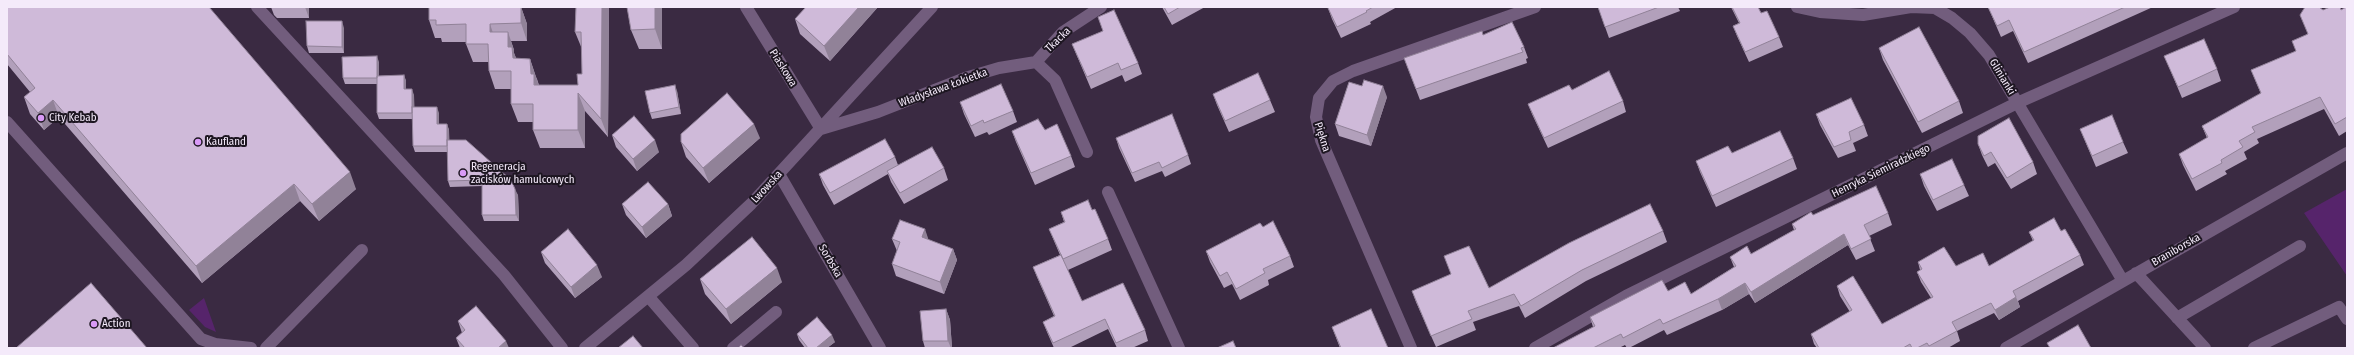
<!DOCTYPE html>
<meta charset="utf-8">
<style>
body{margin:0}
#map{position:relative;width:2354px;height:355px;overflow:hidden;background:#3a2a42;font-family:"Fira Sans Condensed",sans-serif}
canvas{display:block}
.frame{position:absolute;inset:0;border:8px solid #f4eafa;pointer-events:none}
</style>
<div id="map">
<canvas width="2354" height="355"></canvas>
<div class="frame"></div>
</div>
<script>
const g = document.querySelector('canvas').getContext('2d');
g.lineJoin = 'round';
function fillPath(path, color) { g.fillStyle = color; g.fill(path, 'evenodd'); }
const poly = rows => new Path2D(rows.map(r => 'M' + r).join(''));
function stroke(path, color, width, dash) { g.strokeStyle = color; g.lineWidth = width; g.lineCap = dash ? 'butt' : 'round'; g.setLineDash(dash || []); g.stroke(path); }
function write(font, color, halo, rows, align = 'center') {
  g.font = font + ' "Fira Sans Condensed",sans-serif'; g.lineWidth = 4; g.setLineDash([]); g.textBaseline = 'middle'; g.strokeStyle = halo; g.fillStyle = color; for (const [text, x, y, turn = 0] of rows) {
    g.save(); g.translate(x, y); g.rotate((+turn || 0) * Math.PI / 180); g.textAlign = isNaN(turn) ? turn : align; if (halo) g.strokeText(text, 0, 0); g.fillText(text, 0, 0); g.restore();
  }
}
fillPath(poly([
 [2347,189,2347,276,2304,213],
 [204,298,216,332,205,327,189,310]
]), '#56246b');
stroke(poly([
 [257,7,504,275,562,348],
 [746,7,821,129,878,112,965,78,999,68,1036,62],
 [1797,7,1820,12,1863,15,1911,7,1935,8,1952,18,1970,33,1989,55,2123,281],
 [1036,62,1055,80,1087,152],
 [1036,62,1063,32,1101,7],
 [7,122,201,339,215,344,251,348],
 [779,174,880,348],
 [1108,192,1179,348],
 [2136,273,2205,348],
 [648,296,693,348],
 [2177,318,2300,246],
 [266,348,362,250],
 [585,348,686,265,751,204,932,7],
 [733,348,776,312],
 [1411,348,1321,140,1316,117,1319,98,1333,81,1353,71,1535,7],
 [1535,348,1626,296,2017,103,2234,7],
 [2006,348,2347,153],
 [2254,348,2339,307,2347,319]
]), '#725d7d', 12);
fillPath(poly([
 [7,7,356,189,319,221,300,201,202,283,59,117,44,130,30,114,24,97,30,92,7,64],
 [271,7,309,7,309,18,277,18,274,15],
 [521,7,527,24,527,41,511,41,514,50,514,53,516,58,530,59,536,77,537,79,539,85,578,85,582,74,582,49,575,32,576,7,609,7,608,137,585,111,585,148,540,148,533,130,533,122,518,122,511,104,511,89,495,89,489,71,489,62,473,62,466,44,466,42,442,42,441,38,435,38,429,20],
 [627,7,662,7,662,49,639,49,631,30],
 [806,7,878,7,830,61,800,34,795,19],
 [1162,7,1205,7,1172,25],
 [1330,7,1397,7,1370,22,1371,24,1341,38,1332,19,1328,8],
 [1598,7,1678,7,1680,11,1609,38],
 [1731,7,1758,7,1761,13,1779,37,1783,47,1749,62,1737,36,1733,26,1739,23],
 [1988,7,2153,7,2028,63,2013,31,2001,37],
 [2347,9,2347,131,2339,136,2324,109,2257,139,2259,143,2244,152,2247,159,2225,171,2227,174,2196,191,2183,165,2179,154,2207,138,2202,126,2261,94,2251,70,2296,51,2323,10],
 [1098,17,1138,63,1142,74,1125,82,1122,75,1091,89,1077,56,1072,44,1103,31],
 [344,28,344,53,309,53,307,46],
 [1483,35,1524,47,1528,58,1526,59,1527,63,1420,100,1404,58],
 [1879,48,1959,101,1963,113,1922,133,1883,60],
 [2164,56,2217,69,2221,81,2182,98,2169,67],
 [379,62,379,76,404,75,406,81,406,89,414,95,414,107,439,113,439,124,447,124,449,130,449,140,518,195,519,221,484,221,482,215,482,186,450,187,448,181,448,152,415,152,413,146,413,119,379,119,377,113,377,84,345,84,343,78],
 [1572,90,1623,101,1626,112,1548,148,1532,114,1528,104],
 [677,91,681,114,652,119,650,113],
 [1213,94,1270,100,1275,112,1229,132,1217,105],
 [1387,97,1371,146,1339,136,1335,124],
 [960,102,1013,111,1017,122,989,135,987,132,975,137,964,114],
 [1816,114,1864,125,1868,136,1853,143,1856,151,1838,158,1820,125],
 [2080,129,2123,142,2128,153,2096,167],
 [1045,130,1071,156,1075,167,1035,185,1016,142,1012,131],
 [612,135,659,152,637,171,616,147],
 [760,138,709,183,686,157,681,142],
 [1116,138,1188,155,1191,164,1165,177,1162,171,1135,182,1119,148],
 [1978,144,2033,162,2037,174,2011,189,1995,163,1988,167,1982,155],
 [1732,153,1793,158,1797,169,1716,207,1700,172,1696,161],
 [895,157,898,165,944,168,948,180,904,204,891,182,888,174,834,205,823,185,819,174],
 [1920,174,1964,185,1969,196,1937,211,1924,186],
 [622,204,668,204,672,216,646,238,626,215],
 [1092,210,1108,239,1112,250,1068,270,1082,301,1145,330,1148,341,1132,348,1117,348,1108,329,1069,348,1054,348,1047,332,1043,322,1054,316,1037,277,1033,267,1060,255,1049,229,1064,222,1061,212],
 [1888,213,1892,225,1869,236,1875,251,1856,260,1848,245,1755,303,1749,294,1722,310,1667,335,1664,330,1629,348,1627,348,1625,345,1619,348,1553,348,1593,327,1590,317,1668,291,1691,294,1734,267,1730,257,1751,254,1794,230,1792,224],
 [1263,227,1290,256,1294,267,1268,280,1269,285,1240,300,1232,284,1224,288,1210,262,1206,251],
 [1663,231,1667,242,1586,281,1525,318,1519,306,1473,322,1476,330,1436,347,1416,302,1412,291,1489,288],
 [2061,231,2080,255,2084,265,2018,301,2020,307,1999,320,1994,313,1957,331,1960,341,1948,348,1817,348,1814,344,1811,334,1850,312,1840,296,1837,286,1882,324,1931,298,1921,282,1917,272,1920,270,1918,262,1956,266,1989,266,2033,241,2029,232],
 [892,239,929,240,953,249,957,260,944,294,896,276,892,264,897,251],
 [541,252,602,277,575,298,545,263],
 [700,279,782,282,731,324,705,294],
 [946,309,950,320,952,348,925,348,923,341],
 [458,321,509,348,460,348,456,338,462,333],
 [1332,327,1388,348,1340,348],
 [797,334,835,342,827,348,805,348,799,340]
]), '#b2a0bb');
fillPath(poly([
 [305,7,309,7,309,18],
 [521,7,527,24,527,41,521,23],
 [602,7,609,7,608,137,601,119],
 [655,7,662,7,662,49,655,29],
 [859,7,878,7,830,61,824,46],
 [342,21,344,28,344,53,342,47],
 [490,24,496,42,490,32],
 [508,32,514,50,514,53,519,65,519,76,508,47],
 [377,56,379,62,379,84,377,78],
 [530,59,541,92,541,103,531,74],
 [404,75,406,81,406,95,404,89],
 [675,85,677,91,681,114,679,107],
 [1383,86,1387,97,1371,146,1367,135],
 [412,89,414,95,415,119,412,113],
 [578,93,585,111,585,148,578,130],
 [53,100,59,117,44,130,38,113],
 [437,107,439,113,439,130,437,124],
 [447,124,449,130,450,152,447,146],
 [754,124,760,138,709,183,703,168],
 [655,140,659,152,637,171,633,159],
 [350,172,356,189,319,221,312,204],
 [294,184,300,201,202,283,196,266],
 [515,189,518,195,519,221,516,215],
 [668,204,672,216,646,238,642,227],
 [925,229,929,241,922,237],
 [1844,234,1848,245,1755,303,1751,292],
 [953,249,957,260,944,294,940,282],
 [597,265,602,277,575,298,571,287],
 [777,268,782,282,731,324,726,309],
 [1745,283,1749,294,1722,310,1718,299],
 [2016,297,2020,307,1999,320,1995,310],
 [946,309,950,320,952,348,951,348,948,341],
 [832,335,835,342,827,348,816,348],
 [506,341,509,348,498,348]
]), '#918298');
const building = poly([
 [7,7,209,7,350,172,312,204,294,184,196,266,53,100,38,113,24,97,35,88,7,54,7,7],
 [429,7,521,7,521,23,490,24,490,32,508,32,508,47,512,47,513,58,530,59,531,74,534,74,534,85,578,85,577,74,582,74,581,32,575,32,576,7,602,7,601,119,578,93,578,130,533,130,533,104,511,104,511,71,489,71,488,44,466,44,466,24,436,25,436,20,429,20,429,7],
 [627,7,655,7,655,29,631,30,627,7],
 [806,7,859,7,824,46,795,19,806,7],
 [1164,7,1180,7,1168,14,1164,7],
 [1330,7,1373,7,1366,11,1367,12,1337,27,1328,8,1330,7],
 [1598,7,1659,7,1605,27,1598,7],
 [1732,7,1758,7,1761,13,1767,11,1779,37,1745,52,1733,26,1740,23,1732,7],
 [1988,7,2125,7,2024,52,2009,20,1997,26,1988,7],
 [2305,7,2319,7,2323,10,2330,7,2340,7,2341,10,2346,7,2347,9,2347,117,2335,124,2320,97,2252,127,2255,132,2239,141,2243,147,2221,160,2222,163,2192,179,2179,154,2208,137,2202,126,2261,93,2251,70,2296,51,2292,41,2308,34,2300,15,2305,7],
 [1114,10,1138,63,1121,70,1118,63,1087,77,1072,44,1103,31,1098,17,1114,10],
 [306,21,342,21,342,47,307,46,306,21],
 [1512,22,1524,47,1521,48,1523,52,1416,89,1404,58,1482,31,1483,35,1512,22],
 [1919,27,1959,101,1918,122,1879,48,1919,27],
 [2204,39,2217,69,2178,87,2164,56,2204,39],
 [377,56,377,78,343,78,342,57,377,56],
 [1609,71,1623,101,1544,138,1528,104,1569,85,1572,90,1609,71],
 [1258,73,1270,100,1225,121,1213,94,1258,73],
 [404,75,404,89,412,89,412,113,377,113,377,76,404,75],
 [1364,80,1383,86,1367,135,1335,124,1349,82,1362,86,1364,80],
 [1001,84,1013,111,984,123,983,120,971,126,960,102,1001,84],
 [675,85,679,107,650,113,645,91,675,85],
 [727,93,754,124,703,168,681,142,681,134,727,93],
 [1851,98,1864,125,1849,132,1851,140,1834,147,1816,114,1851,98],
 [412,107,437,107,437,124,447,124,447,146,413,146,412,107],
 [1172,114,1188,155,1162,168,1159,162,1132,173,1116,138,1172,114],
 [2112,115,2123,142,2092,156,2080,129,2112,115],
 [634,116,655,140,633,159,612,135,634,116],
 [2009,118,2033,162,2007,178,1991,152,1984,156,1978,144,1978,136,2009,118],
 [1038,119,1045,130,1057,124,1071,156,1031,173,1012,131,1038,119],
 [1780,131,1793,158,1712,196,1696,161,1728,146,1732,153,1780,131],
 [885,139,895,157,830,193,819,174,885,139],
 [447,140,466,140,511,180,515,189,516,215,482,215,482,180,448,181,447,140],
 [932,147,944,168,900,193,887,171,932,147],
 [1952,159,1964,185,1933,200,1920,174,1952,159],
 [648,182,668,204,642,227,622,204,648,182],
 [1876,186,1888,213,1864,225,1871,239,1851,249,1844,234,1751,292,1745,283,1718,299,1663,324,1660,319,1623,338,1621,334,1593,348,1553,348,1595,326,1590,317,1662,280,1668,291,1685,282,1691,294,1736,266,1730,257,1747,246,1751,254,1796,229,1792,224,1811,212,1813,215,1876,186],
 [1088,200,1092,210,1095,209,1108,239,1063,259,1049,229,1065,222,1061,212,1088,200],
 [1650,204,1663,231,1582,270,1521,306,1514,294,1468,311,1472,319,1431,336,1412,291,1451,274,1444,256,1469,246,1489,288,1569,243,1650,204],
 [2054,218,2061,231,2065,229,2080,255,2013,291,2016,297,1995,310,1991,303,1952,322,1957,331,1929,346,1927,343,1917,348,1912,348,1910,344,1903,348,1819,348,1811,334,1852,310,1837,286,1853,276,1882,324,1933,297,1917,272,1922,269,1918,262,1944,247,1956,266,1983,253,1989,266,2034,240,2029,232,2054,218],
 [900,220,925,229,922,237,953,249,940,282,892,264,900,242,892,239,900,220],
 [1273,221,1290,256,1263,269,1265,273,1236,289,1227,272,1220,276,1206,251,1260,223,1263,227,1273,221],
 [568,229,597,265,571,287,541,252,568,229],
 [752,237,777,268,726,309,700,279,752,237],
 [1061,255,1082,301,1123,283,1145,330,1116,343,1105,319,1053,343,1043,322,1055,316,1033,267,1061,255],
 [91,283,147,348,16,348,91,283],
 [476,306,506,341,498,348,465,348,456,338,465,330,458,321,476,306],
 [946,309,948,341,923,341,920,311,946,309],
 [1371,309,1388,348,1341,348,1332,327,1371,309],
 [817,317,832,335,816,348,808,348,797,334,817,317],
 [2078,325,2091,348,2050,348,2047,343,2078,325],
 [633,336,643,348,618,348,633,336],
 [1233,341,1236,348,1217,348,1233,341],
 [741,345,744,348,738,348,741,345]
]);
fillPath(building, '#cfbad9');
stroke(building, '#918298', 1);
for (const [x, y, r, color] of [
 [41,118,4,"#d99af7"],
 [198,142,4,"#d99af7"],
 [463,173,4,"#d99af7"],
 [94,324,4,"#d99af7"]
]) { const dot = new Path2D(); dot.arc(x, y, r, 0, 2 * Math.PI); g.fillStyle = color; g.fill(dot); stroke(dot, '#1d1621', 1.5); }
write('11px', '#f4eafa', '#1d1621', [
 ["Tkacka",1058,40,-44],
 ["Piaskowa",783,68,58],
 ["Glinianki",2002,77,59],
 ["Władysława Łokietka",943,88,-20],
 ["Piękna",1322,137,72],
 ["Henryka Siemiradzkiego",1881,171,-26],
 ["Lwowska",767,187,-47],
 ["Braniborska",2176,250,-30],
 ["Sorbska",830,261,60]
]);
write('11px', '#f4eafa', '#1d1621', [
 ["City Kebab",49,118],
 ["Kaufland",206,142],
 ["Regeneracja",471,167],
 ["zacisków hamulcowych",471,180],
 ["Action",102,324]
], 'left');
</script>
